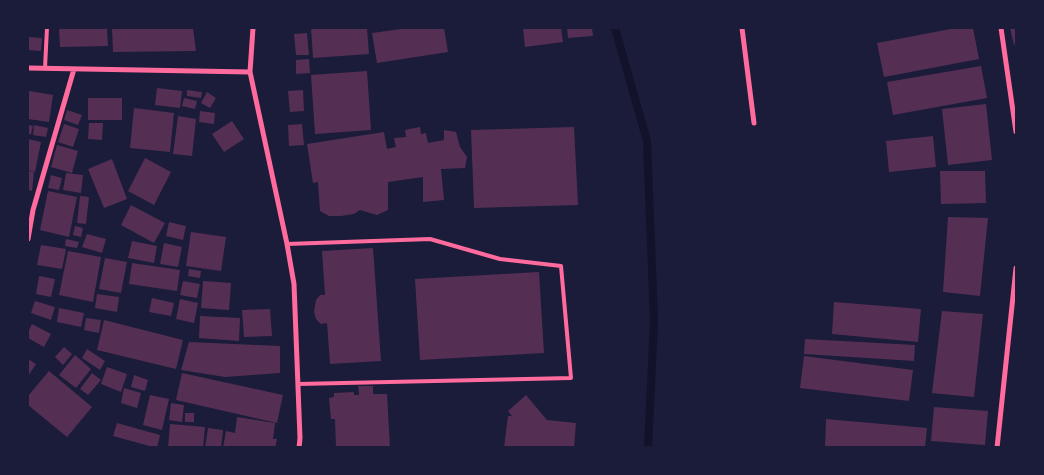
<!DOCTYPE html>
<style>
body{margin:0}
#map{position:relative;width:1044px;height:475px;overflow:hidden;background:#1b1b3a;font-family:"Playfair Display",serif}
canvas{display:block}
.frame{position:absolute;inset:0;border:29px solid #1b1b3a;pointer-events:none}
</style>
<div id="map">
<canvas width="1044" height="475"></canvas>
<div class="frame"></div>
</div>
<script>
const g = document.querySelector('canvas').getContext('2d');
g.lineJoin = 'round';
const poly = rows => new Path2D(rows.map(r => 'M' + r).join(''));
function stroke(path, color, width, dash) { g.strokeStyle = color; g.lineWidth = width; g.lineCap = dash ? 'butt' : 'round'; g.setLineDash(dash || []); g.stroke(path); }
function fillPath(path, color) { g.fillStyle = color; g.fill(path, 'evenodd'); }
stroke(poly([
 [615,28,647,141,654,321,648,448]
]), '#12122b', 8);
fillPath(poly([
 [59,28,107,28,108,46,60,47],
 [112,28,193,28,196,51,113,52],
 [311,28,367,28,369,54,313,58],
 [409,28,444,28,448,52,377,63,372,33],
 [523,28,561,28,563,42,525,47],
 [567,28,592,28,593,36,568,38],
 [956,28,973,28,979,59,884,77,877,43],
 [1010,28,1016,28,1016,44,1014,45],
 [307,33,309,55,296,55,294,34],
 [29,37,42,38,41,51,28,50],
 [309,59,310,73,296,74,296,60],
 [981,66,987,98,893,115,887,82],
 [367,71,371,130,315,134,311,75],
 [157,88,182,91,180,108,155,105],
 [187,90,202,92,201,98,187,96],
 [303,90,304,111,290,112,288,91],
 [29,91,53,95,49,122,28,119],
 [207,92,216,98,210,108,201,103],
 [88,98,122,98,122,120,88,120],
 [184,98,197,101,195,109,182,106],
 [986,104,992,160,948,165,942,109],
 [134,108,174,113,170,152,130,148],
 [67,110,82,115,78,125,64,120],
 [200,111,215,113,214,124,199,122],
 [178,116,196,119,192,156,173,154],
 [232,121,244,139,224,152,212,134],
 [89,123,103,123,102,140,88,139],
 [64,124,79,129,73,147,58,142],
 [302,124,304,145,289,146,288,125],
 [28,125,33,126,31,134,28,134],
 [34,125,48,128,46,137,33,135],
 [420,127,421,134,426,133,428,143,444,140,444,130,456,132,460,147,467,157,465,168,441,169,444,200,423,202,423,177,388,182,388,210,377,215,360,210,354,214,341,216,329,216,320,211,318,182,313,183,307,144,384,132,387,149,396,147,394,138,406,137,405,130],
 [574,127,578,205,474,208,471,130],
 [933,136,936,167,889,172,886,141],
 [28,139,41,142,35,172,28,170],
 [57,145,78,151,72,173,51,167],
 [145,158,171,172,154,205,128,191],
 [112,159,127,199,104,208,88,169],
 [28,171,34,172,32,191,28,190],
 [940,171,985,171,986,203,941,204],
 [66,173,83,175,81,193,63,190],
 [51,175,62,178,59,190,48,188],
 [48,191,77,197,69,237,40,230],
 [80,196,89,197,86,224,77,223],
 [131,205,165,223,154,243,121,225],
 [948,217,988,218,980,296,943,292],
 [169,222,186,226,183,240,166,236],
 [75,226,83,228,81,237,73,235],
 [191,232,226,237,221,271,186,266],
 [87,234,106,239,102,253,82,247],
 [66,239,79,242,77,248,65,246],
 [132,241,157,246,154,263,128,258],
 [164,243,182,247,178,267,160,264],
 [41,245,66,249,62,269,37,265],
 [373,248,381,361,330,364,327,323,321,324,316,319,314,312,316,300,320,295,325,295,322,251],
 [68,251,101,257,93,302,59,295],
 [105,258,127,262,121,293,99,289],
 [132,263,180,270,177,291,129,284],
 [189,269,201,271,200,278,188,276],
 [539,272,544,353,420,360,415,279],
 [39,276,55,279,51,297,36,294],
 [183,281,200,284,197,298,180,295],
 [203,281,231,283,229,310,201,308],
 [97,294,119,297,117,312,95,308],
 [152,298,174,303,171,316,149,312],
 [180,299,198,303,194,323,176,319],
 [35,301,55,307,51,320,31,313],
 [834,302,921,309,918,342,832,334],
 [59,308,84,313,81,327,57,322],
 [270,309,272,336,244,337,242,310],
 [942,311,983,314,974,397,932,393],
 [200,316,240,318,239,341,199,338],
 [86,318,101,320,99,333,84,330],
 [104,320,183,340,176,369,97,350],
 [32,324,51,334,44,347,28,338,28,332],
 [805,339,915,345,914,361,804,354],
 [189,342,280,346,280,373,225,377,181,370],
 [64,347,72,354,63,365,55,357],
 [87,349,105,361,100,370,82,358],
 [75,355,91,369,76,388,59,375],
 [804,356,913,370,909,401,800,388],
 [28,359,36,364,28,376],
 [107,367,127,374,121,392,101,384],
 [49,371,92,407,67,437,28,405,28,396],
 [92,373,101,380,88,395,80,389],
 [182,373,283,395,277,423,176,400],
 [134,375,148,380,145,391,131,387],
 [358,386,373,386,373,394,387,394,390,448,336,448,335,419,331,419,329,398,334,397,334,393,354,392,354,395,359,395],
 [124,388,141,393,137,408,121,403],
 [150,395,169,399,162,430,143,425],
 [526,395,547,420,576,423,574,448,504,448,508,416,512,416,508,411],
 [171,403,184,405,182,422,169,420],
 [934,407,988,411,985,445,931,441],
 [185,413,194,413,194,422,185,422],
 [237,417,275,423,273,439,277,439,275,448,223,448,226,431,235,433],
 [826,419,927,428,925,448,825,448],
 [117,423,160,435,157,448,113,436],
 [170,424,205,427,203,448,168,448],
 [208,428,223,430,221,448,205,448]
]), '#542f53');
stroke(poly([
 [45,68,47,28],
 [287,244,430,239,500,259,561,266,571,378,298,384]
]), '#ff6b9d', 4);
stroke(poly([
 [253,28,250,72,287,244,294,284,300,438,299,448],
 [742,28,754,123],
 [1001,28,1016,132],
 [28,68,250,72],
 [28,239,33,210,74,69],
 [997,448,1016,268]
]), '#ff6b9d', 5);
</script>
